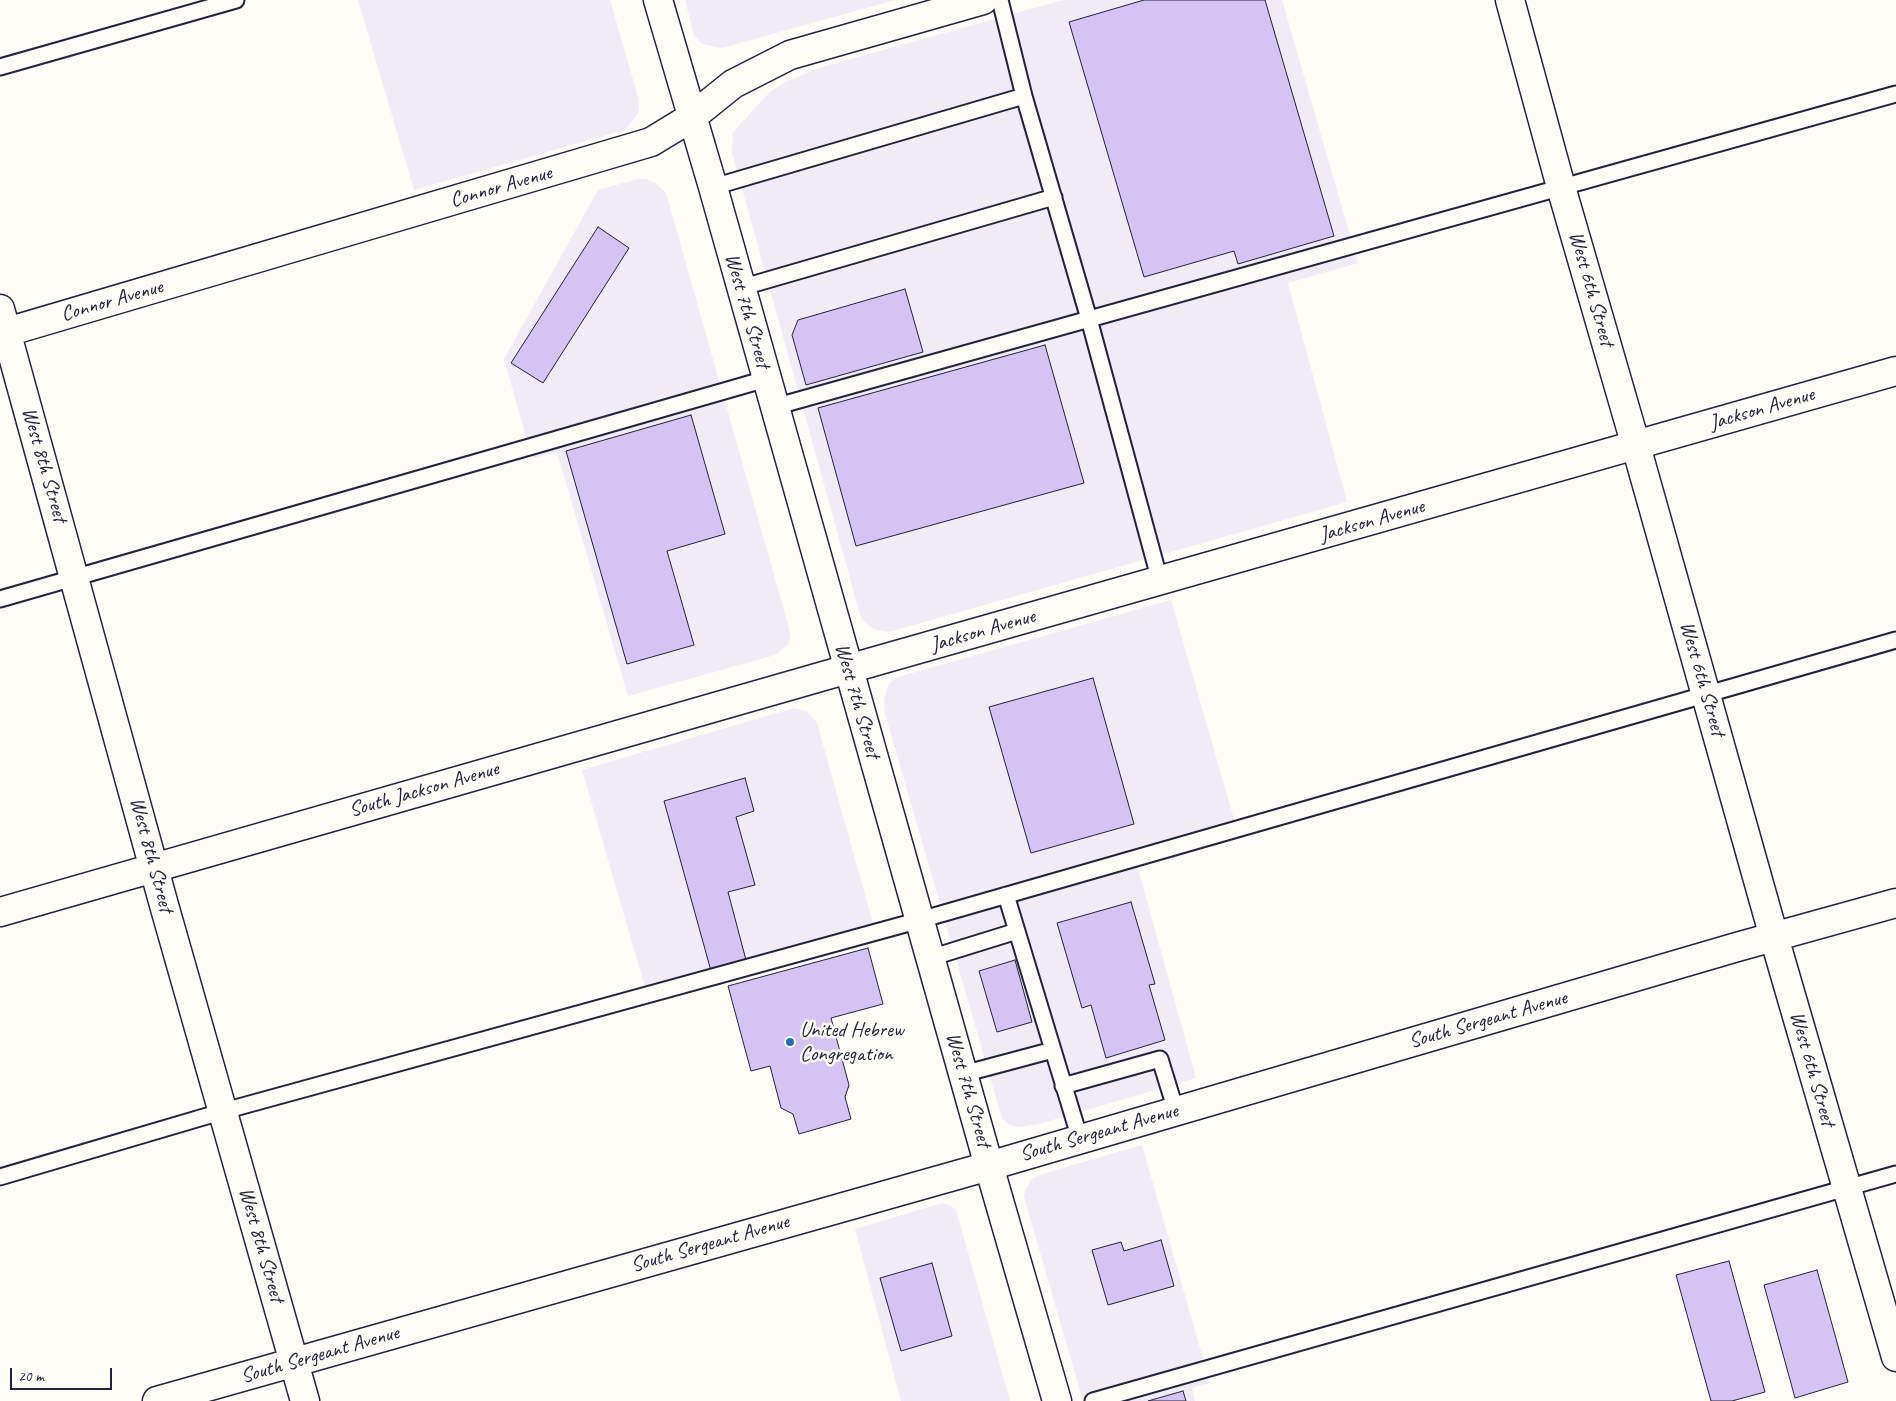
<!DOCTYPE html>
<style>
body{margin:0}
#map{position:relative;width:1896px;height:1401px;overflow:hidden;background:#fdfcf7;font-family:Caveat,sans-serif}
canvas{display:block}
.scale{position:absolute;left:10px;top:1368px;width:102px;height:22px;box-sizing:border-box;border:2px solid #22223b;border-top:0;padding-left:6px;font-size:15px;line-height:18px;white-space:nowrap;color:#22223b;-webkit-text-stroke:4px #fdfcf7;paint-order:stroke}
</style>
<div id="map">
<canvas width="1896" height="1401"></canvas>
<div class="scale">20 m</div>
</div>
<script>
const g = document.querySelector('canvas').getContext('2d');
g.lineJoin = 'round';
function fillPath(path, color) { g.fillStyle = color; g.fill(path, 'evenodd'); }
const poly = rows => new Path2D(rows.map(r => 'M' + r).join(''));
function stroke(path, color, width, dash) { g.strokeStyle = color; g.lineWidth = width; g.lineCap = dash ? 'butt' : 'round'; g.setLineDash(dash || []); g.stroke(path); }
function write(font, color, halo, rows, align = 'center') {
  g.font = font + ' Caveat,sans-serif'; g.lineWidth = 5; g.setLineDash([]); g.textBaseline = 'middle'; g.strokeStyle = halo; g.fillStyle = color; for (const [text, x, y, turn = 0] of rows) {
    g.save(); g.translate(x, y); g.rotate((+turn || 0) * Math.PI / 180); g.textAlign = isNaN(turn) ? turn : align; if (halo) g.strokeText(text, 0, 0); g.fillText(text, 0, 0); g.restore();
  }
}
fillPath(poly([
 [358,0,610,0,638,97,639,109,636,117,624,130,414,190],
 [685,0,895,0,722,48,702,44,694,35],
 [1063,0,1282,0,1358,263,1288,283,1347,502,889,632,876,630,869,626,861,618,732,152,733,132,771,91,786,82,819,68],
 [638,179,645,179,654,182,666,193,789,628,790,638,788,645,775,655,628,696,557,452,532,458,504,359,598,190],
 [1171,600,1239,837,1137,865,1196,1078,1039,1124,1018,1127,1010,1125,1002,1118,885,714,884,701,886,691,890,682,898,677],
 [794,708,807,711,817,723,878,941,649,1001,582,770],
 [1142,1145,1210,1383,1192,1388,1195,1401,1083,1401,1024,1197,1026,1188,1032,1179,1039,1175],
 [942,1203,950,1205,956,1210,1010,1401,901,1401,855,1229]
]), '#f1ebf6');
const building = poly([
 [1144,0,1265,0,1334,236,1238,264,1234,251,1144,277,1069,22,1144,0],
 [598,227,629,248,543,383,511,363,598,227],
 [905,289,923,352,806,385,792,335,798,320,905,289],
 [1045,345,1084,483,856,546,818,408,1045,345],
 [691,415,725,534,667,551,694,645,627,664,566,451,691,415],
 [1093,678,1134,824,1031,853,989,707,1093,678],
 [745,778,754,811,736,817,755,885,728,892,746,960,711,971,664,801,745,778],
 [1131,902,1155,984,1149,985,1165,1040,1106,1058,1091,1005,1082,1008,1057,923,1131,902],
 [868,948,883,1004,831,1018,849,1085,845,1097,851,1119,799,1134,793,1114,781,1108,770,1066,751,1071,728,986,868,948],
 [1015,960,1032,1022,997,1032,979,971,1015,960],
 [1161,1240,1174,1286,1108,1305,1092,1250,1121,1242,1124,1251,1161,1240],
 [1729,1261,1765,1392,1732,1401,1711,1401,1676,1275,1729,1261],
 [932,1263,952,1336,901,1351,880,1278,932,1263],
 [1817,1270,1848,1382,1795,1398,1764,1285,1817,1270],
 [1183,1391,1186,1401,1148,1401,1183,1391]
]);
fillPath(building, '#d5c3f4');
stroke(building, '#22223b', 1);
const lane = poly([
 [1000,0,1024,96,1089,319,1160,581],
 [0,67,236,0],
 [713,187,1024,96],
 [740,288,1054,197],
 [774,407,1896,94],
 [0,599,766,379],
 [1006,895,1080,1139],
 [930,958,1017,931],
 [963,1074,1053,1050],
 [1063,1086,1160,1059,1176,1111],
 [0,1177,224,1111,920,920,1896,640],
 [1093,1401,1896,1174]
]);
const street = poly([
 [1510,0,1561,187,1636,446,1774,937,1896,1357],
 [0,309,164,905,305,1401],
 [0,334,651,142,692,117,733,84,790,55,983,0],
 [0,912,848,669,1896,371],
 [157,1401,989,1166,1737,947,1896,903]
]);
const primary = poly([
 [658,0,713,187,989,1166,1057,1401]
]);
stroke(lane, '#22223b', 19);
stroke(street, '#22223b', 31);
stroke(primary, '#22223b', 31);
stroke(lane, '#fdfcf7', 15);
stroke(street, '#fdfcf7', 28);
stroke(primary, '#fdfcf7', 28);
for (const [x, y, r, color] of [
 [790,1042,5,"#1f6fb2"]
]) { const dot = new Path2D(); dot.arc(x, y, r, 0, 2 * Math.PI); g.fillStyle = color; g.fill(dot); stroke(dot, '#fdfcf7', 2); }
write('21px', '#22223b', '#fdfcf7', [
 ["Connor Avenue",501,187,-16],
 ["West 6th Street",1591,289,74],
 ["Connor Avenue",112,301,-16],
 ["West 7th Street",747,311,74],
 ["Jackson Avenue",1762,409,-16],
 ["West 8th Street",44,465,74],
 ["Jackson Avenue",1372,521,-16],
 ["Jackson Avenue",983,631,-16],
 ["West 6th Street",1702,679,74],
 ["West 7th Street",857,701,74],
 ["South Jackson Avenue",424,790,-16],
 ["West 8th Street",151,855,75],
 ["South Sergeant Avenue",1488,1020,-16],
 ["West 6th Street",1812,1069,74],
 ["West 7th Street",968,1090,74],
 ["South Sergeant Avenue",1099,1133,-16],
 ["South Sergeant Avenue",710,1244,-16],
 ["West 8th Street",261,1245,74],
 ["South Sergeant Avenue",320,1355,-16]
]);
write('21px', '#22223b', '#fdfcf7', [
 ["United Hebrew",800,1030],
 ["Congregation",800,1054]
], 'left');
</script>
